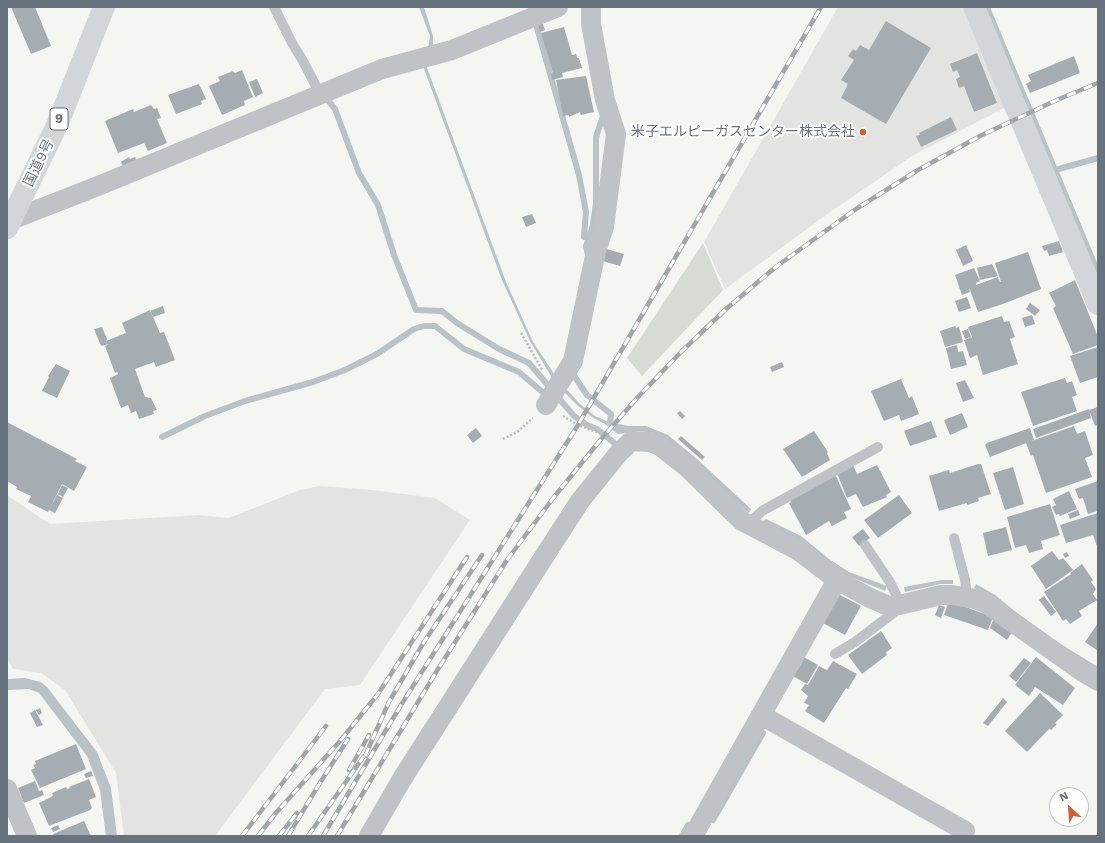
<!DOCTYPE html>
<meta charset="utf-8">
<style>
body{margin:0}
#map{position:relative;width:1105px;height:843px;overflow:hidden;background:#f5f5f2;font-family:"Work Sans",sans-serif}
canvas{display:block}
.frame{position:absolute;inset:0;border:8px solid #677480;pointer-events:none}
.north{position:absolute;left:1049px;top:787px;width:40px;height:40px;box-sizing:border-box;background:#fff;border:1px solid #c2c7cc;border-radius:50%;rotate:334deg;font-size:11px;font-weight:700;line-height:16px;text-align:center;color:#677480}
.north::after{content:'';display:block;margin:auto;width:14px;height:18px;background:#d16036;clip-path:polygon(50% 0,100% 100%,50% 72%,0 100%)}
</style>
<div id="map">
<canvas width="1105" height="843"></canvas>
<div class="frame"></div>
<div class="north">N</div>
</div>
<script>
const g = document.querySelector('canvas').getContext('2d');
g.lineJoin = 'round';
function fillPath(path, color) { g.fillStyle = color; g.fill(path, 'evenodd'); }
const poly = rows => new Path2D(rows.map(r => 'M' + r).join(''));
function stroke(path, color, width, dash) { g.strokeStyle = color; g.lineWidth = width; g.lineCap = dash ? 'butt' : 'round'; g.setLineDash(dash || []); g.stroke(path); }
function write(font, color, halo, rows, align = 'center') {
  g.font = font + ' "Work Sans","Noto Sans JP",sans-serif'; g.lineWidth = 4; g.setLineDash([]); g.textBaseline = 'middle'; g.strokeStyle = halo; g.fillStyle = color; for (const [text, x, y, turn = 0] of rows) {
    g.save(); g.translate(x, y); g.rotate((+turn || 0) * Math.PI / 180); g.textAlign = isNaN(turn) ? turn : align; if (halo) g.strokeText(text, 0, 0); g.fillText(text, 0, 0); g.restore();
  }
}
fillPath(poly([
 [838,7,962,7,1006,107,912,156,833,210,725,289,704,242],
 [320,486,372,490,435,498,470,520,360,685,325,689,215,836,124,836,116,773,65,690,41,673,13,669,7,658,7,495,50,524,199,515,229,518,300,490]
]), '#e3e4e2');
fillPath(poly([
 [703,243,723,290,642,376,627,358]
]), '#d6dbd4');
fillPath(poly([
 [419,7,423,7,425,10,433,36,433,47,428,49,430,36],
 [982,7,990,7,1098,265,1098,282],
 [426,65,506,282,533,342,558,380,580,404,595,416,609,422,629,426,646,426,668,435,697,459,751,509,749,513,654,433,639,431,618,434,605,424,592,417,577,405,555,383,530,341,502,280,423,66],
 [766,519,801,536,829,559,849,572,887,586,885,591,846,575,761,522],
 [942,580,953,580,953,584,941,584,905,592,904,587],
 [976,584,995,595,1038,630,1098,667,1098,672,991,598,974,588],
 [25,678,41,682,47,687,97,752,111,788,117,836,106,836,100,790,87,756,39,693,29,689,7,690,7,679]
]), '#b9c2c7');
stroke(poly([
 [531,7,579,175,586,212,584,237,589,238,586,246,588,255],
 [326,98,335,109,359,173,378,205,394,255,416,310,442,311,457,323,499,349,529,363,574,416,587,425,597,429,618,446,617,448],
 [1055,170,1098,158],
 [589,238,593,225,596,203,596,137,604,113],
 [571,371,587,395,611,414,610,424],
 [162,437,205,416,245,401,313,382,345,370,377,354,414,329,424,326,435,326,464,349,519,372,546,395],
 [713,820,763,733],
 [682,836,688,825]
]), '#b9c2c7', 6);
fillPath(poly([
 [11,7,35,7,51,46,31,54],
 [886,21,931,48,886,124,841,98,848,84,841,80,854,60,848,56,853,49,856,51,860,45,869,50],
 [542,22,545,30,540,32,537,23],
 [564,27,572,55,576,54,577,58,579,58,582,68,562,73,563,77,552,80,551,74,553,73,541,33],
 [977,53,997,103,974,112,964,86,959,88,956,79,960,77,957,70,953,72,950,64],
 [1074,56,1080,73,1030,93,1026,84,1031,81,1028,75],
 [242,70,253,97,244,101,245,105,222,115,209,86,220,81,218,77,233,71,235,73],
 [586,76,594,112,581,115,580,112,569,117,569,115,563,116,556,80],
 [257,79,263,93,255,97,249,82],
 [199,84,206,99,201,101,202,104,176,114,168,95],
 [151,105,154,109,157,108,161,118,157,119,167,143,148,151,144,143,118,153,105,121,133,109,134,112],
 [951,117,957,130,921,147,916,136,920,135,919,133],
 [129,157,130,159,135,157,138,164,124,170,121,162],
 [532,214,536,223,526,227,522,217],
 [1059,241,1063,252,1049,256,1047,250,1044,251,1042,246],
 [966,245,973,261,963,266,956,250],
 [603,248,624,254,620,266,599,260],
 [1028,252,1041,289,1003,304,978,312,969,287,970,292,962,295,955,275,974,268,980,281,976,283,976,285,998,277,1000,282,1001,282,995,263],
 [992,264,998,276,980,280,977,268],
 [1075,280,1098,337,1098,345,1073,354,1053,308,1056,306,1049,293],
 [967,297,971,308,959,312,955,301],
 [1030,303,1040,310,1035,316,1026,309],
 [163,306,165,313,153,317,150,311],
 [150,310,160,333,164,332,175,360,156,367,154,362,135,369,145,397,151,398,157,410,153,411,154,414,139,419,136,411,131,413,128,405,121,408,110,378,118,374,117,372,115,373,105,346,109,344,101,346,94,329,102,327,107,339,106,341,126,333,122,323],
 [1032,315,1035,324,1025,327,1022,318],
 [1002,316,1004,322,1009,321,1015,337,1010,339,1018,364,983,375,977,355,970,358,964,340,972,337,968,327],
 [955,326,956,328,959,327,963,342,945,347,940,331],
 [968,329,971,337,965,339,962,331],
 [957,345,958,352,963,351,967,365,951,369,946,348],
 [1098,347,1098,377,1080,383,1070,356],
 [782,362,784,367,772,372,770,367],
 [56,364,70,371,57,398,42,391,49,377,48,376],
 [1065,378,1067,383,1072,381,1077,395,1072,397,1077,411,1033,426,1021,392],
 [901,379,909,398,912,396,919,414,901,421,899,415,884,421,871,391],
 [965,380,974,398,963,402,956,383],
 [1098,407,1098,425,1095,426,1089,410],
 [1089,409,1091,418,1036,438,1033,429],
 [680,411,685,416,682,419,677,413],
 [962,413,968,427,950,435,944,420],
 [931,421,937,437,910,446,904,431],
 [7,422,77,459,75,461,87,467,74,491,62,484,48,512,28,502,31,496,16,489,17,487,7,481],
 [1074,426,1077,434,1085,431,1093,455,1085,458,1092,477,1046,493,1033,455,1031,456,1026,443],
 [476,428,482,436,473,443,467,435],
 [1030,428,1034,440,990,457,985,445,987,443],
 [814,431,828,452,827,453,830,460,802,477,783,449],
 [681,436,705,457,702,460,678,439],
 [978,464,981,464,991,494,978,498,979,501,967,505,967,503,939,511,929,476,949,470,950,473],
 [853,465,857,474,877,465,891,492,886,495,887,497,863,507,856,494,847,498,837,473],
 [1013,467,1024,504,1005,510,993,473],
 [835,474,851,509,844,512,847,518,832,526,829,521,806,535,789,503,791,502,790,500],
 [1098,481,1098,511,1088,514,1083,498,1079,499,1075,489],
 [62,485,68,488,63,497,58,494],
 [1069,491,1077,509,1060,516,1059,514,1056,515,1052,507,1056,505,1053,499],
 [57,495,63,498,55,513,49,510],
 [899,495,912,513,878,538,864,520],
 [1050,504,1060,535,1041,541,1043,549,1029,553,1026,545,1015,548,1007,517],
 [1078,510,1080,515,1070,519,1068,514],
 [1098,513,1098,549,1093,535,1066,543,1060,525],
 [1006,527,1012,550,988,556,983,533],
 [863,529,870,538,859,546,852,537],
 [1052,551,1059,560,1063,558,1073,570,1046,589,1031,566],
 [1067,552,1069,556,1065,558,1063,554],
 [1082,564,1093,580,1091,582,1096,589,1093,594,1097,600,1079,611,1082,616,1070,624,1066,619,1063,621,1044,592,1071,574,1070,573],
 [838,594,861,606,845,635,823,623],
 [1044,596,1056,612,1051,616,1039,600],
 [949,601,993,617,988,630,944,615],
 [939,605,945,607,941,618,935,615],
 [994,618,1013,631,1007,640,990,628],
 [1098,623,1098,651,1085,642],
 [881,631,892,648,886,652,887,655,862,674,848,655],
 [802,656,818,665,807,684,791,675],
 [1036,657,1075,688,1063,705,1035,687,1029,696,1015,685],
 [1024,658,1031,663,1016,682,1009,676],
 [833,661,857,674,848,689,846,688,824,723,805,711,809,705,804,703,808,696,801,690,805,684,808,685,819,666,827,670],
 [1040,693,1063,715,1055,723,1057,724,1051,730,1049,729,1027,752,1005,731],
 [1003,698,1007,702,988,726,983,723],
 [40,708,42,713,39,715,36,710],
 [35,710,43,725,37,727,30,713],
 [76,744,86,769,40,788,31,770,35,768,33,765,36,764,35,761],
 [91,771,93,776,86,778,84,774],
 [89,779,96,797,89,800,92,808,90,810,49,826,39,803,53,796,52,793,66,787,67,789,70,788,69,787],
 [35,781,39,791,42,790,44,795,24,803,18,788],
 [84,821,91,836,54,836,53,834],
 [58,825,60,829,53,832,51,828]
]), '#a6adb2');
stroke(poly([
 [521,333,543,371],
 [563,416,578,425,608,436],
 [503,439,517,432,533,418]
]), '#b9bbbe', 2.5, [2, 2]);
stroke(poly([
 [274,7,292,43,303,61,320,94],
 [748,524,762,511,878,447],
 [954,538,965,580,966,588,964,596],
 [835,654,855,642,892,614,901,605,890,582,865,545]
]), '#bfc2c6', 10);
stroke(poly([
 [11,220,98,186,382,69,452,50,558,7],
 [546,405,573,361,596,251,604,227,616,134,605,100,591,24,591,7],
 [761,715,965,831],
 [7,789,27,836],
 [369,836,402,779,542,560,580,501,618,454,631,441,650,442,660,446,689,469,742,521,799,551,837,580,870,598,891,607,941,595,952,595,975,599,987,604,1083,672,1098,681],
 [693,836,837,580]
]), '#bfc2c6', 20);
stroke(poly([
 [974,7,1098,304]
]), '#d2d6da', 22);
stroke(poly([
 [7,228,58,123,104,7]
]), '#d2d6da', 22);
const rail = poly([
 [365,756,389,702,424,642,482,555],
 [349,770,369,735],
 [242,836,326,726],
 [258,836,275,814,340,741,378,694,467,557],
 [279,836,297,813],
 [288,836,318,786,348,739],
 [308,836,364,756],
 [323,836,401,705,578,425,821,7],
 [337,836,438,669,507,560,554,497,602,438,638,397,681,352,726,309,777,266,856,209,918,170,982,135,1059,99,1098,83]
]);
stroke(rail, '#a1a6ab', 4.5);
stroke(rail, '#fff', 3, [9]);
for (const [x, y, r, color] of [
 [863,132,4,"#d16036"]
]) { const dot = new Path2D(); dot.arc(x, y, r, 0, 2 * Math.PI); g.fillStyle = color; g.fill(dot); stroke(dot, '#fff', 1.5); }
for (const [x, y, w] of [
 [59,119,18]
]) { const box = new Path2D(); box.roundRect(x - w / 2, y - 11, w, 22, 3); g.fillStyle = '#fff'; g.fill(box); stroke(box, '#677480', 1); }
write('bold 13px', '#677480', null, [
 ["9",59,119]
]);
write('14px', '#677480', '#fff', [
 ["米子エルピーガスセンター株式会社",855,132]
], 'right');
write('14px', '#677480', '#fff', [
 ["国道9号",39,163,-64]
]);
</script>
